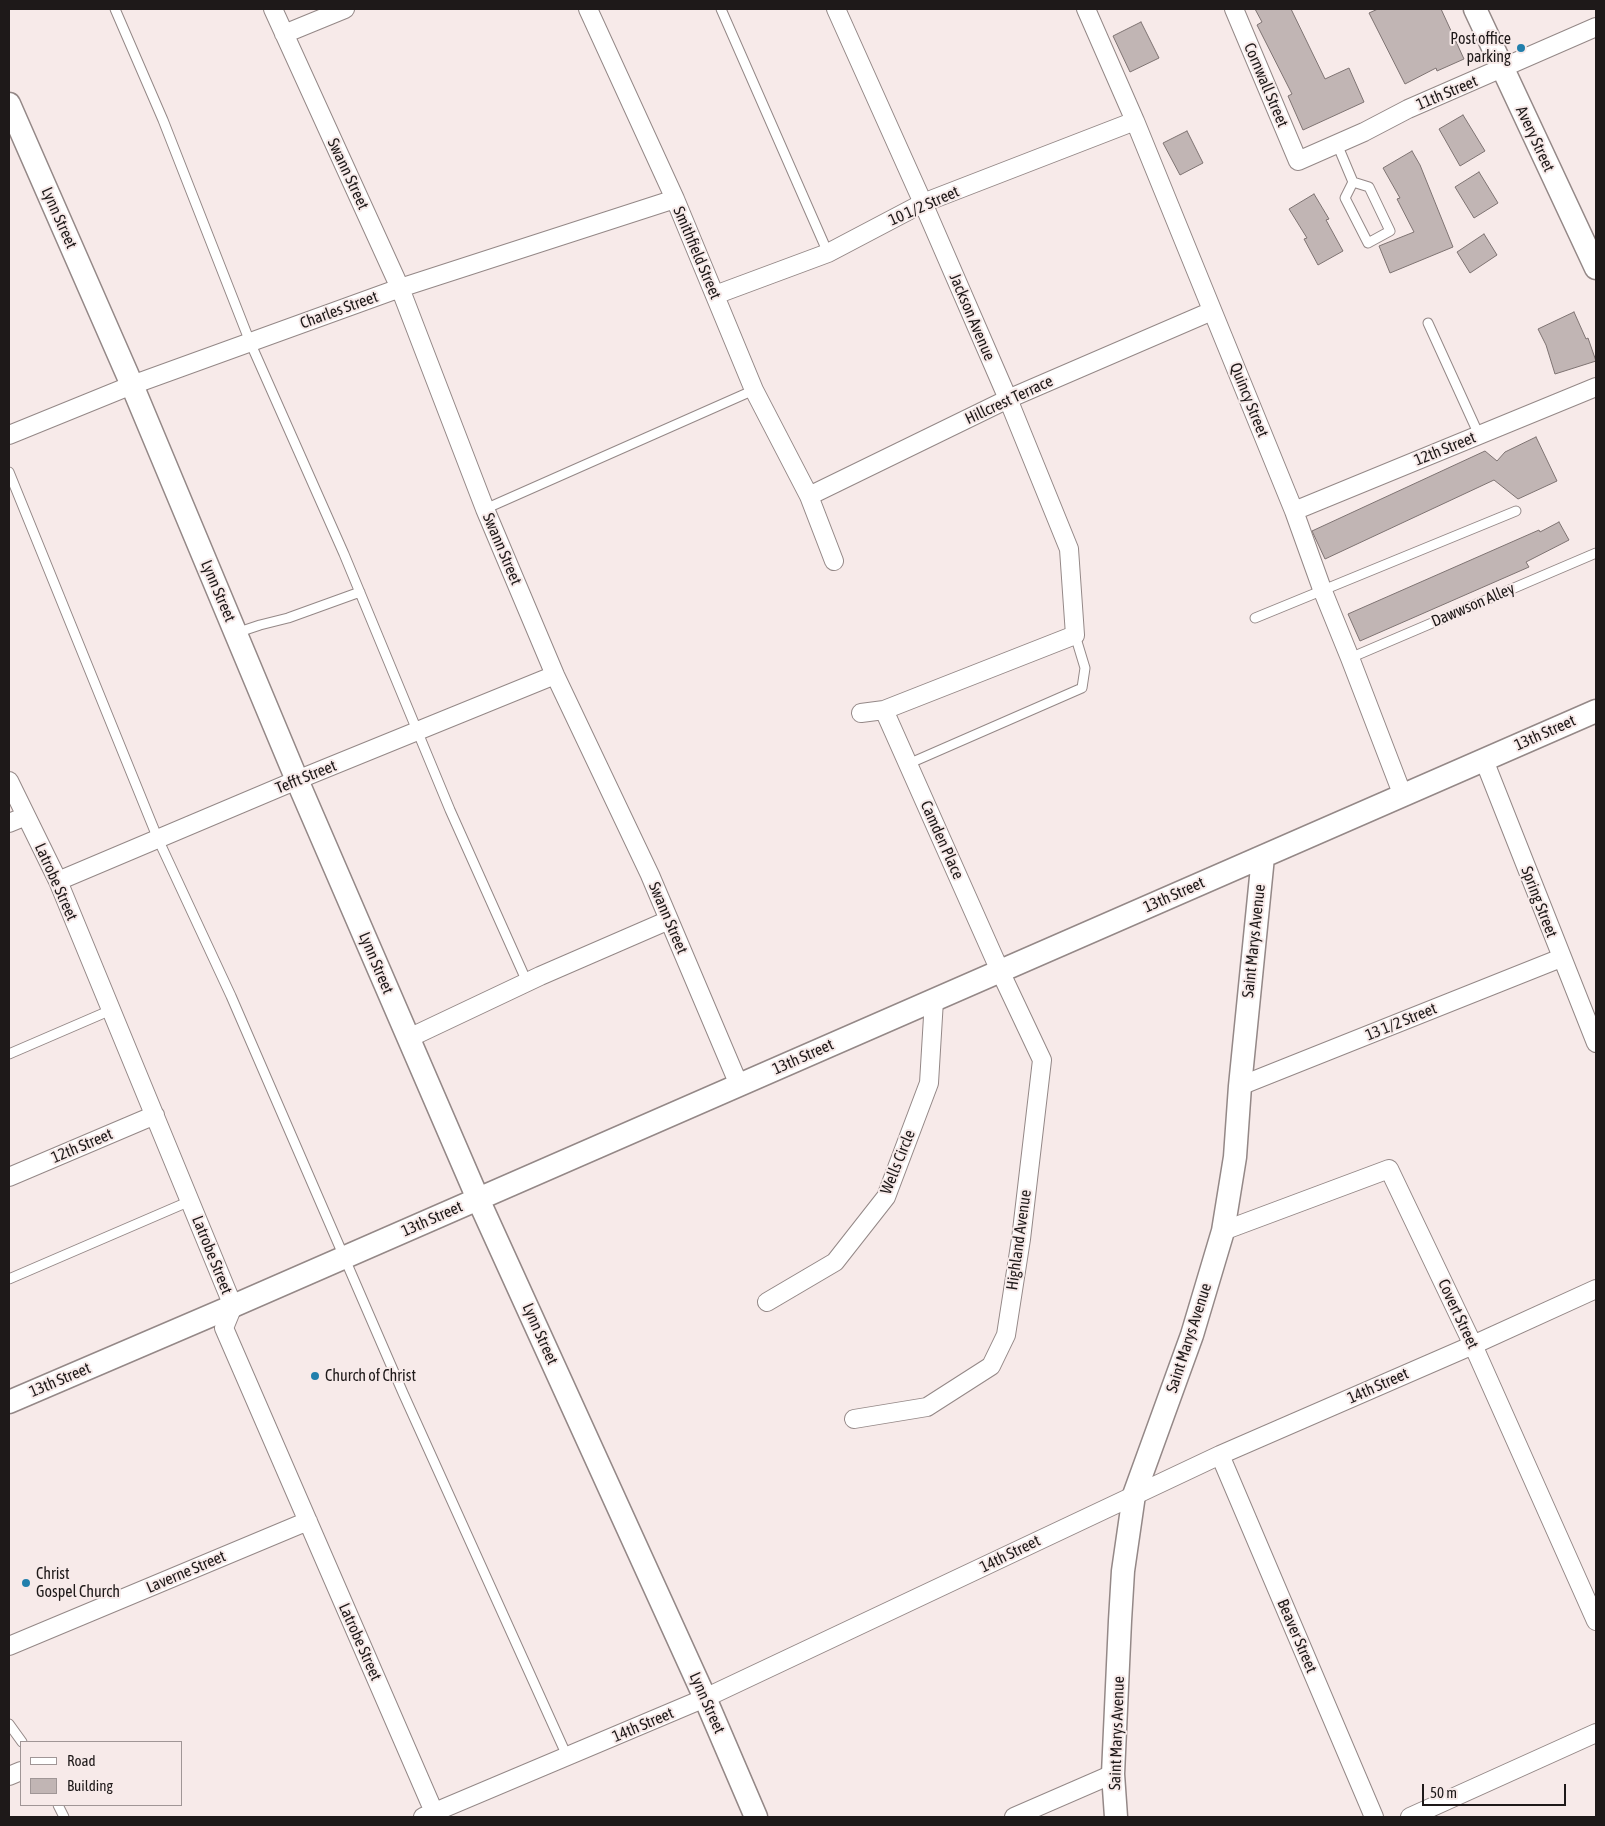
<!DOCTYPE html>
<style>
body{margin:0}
#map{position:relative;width:1605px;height:1826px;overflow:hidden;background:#f7eae9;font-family:"Asap Condensed",sans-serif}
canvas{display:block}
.frame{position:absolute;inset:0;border:10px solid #1e1919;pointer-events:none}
.legend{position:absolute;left:20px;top:1741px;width:162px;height:65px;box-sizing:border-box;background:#f7eae9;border:1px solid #a09696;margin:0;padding:6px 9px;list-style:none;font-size:15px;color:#1e1919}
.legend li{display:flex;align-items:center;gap:10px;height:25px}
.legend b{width:25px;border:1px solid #a09696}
.scale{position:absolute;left:1422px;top:1784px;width:144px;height:22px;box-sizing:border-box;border:2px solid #1e1919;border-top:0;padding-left:6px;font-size:15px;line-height:18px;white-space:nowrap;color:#1e1919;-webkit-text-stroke:4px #f7eae9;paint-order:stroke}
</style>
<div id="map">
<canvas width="1605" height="1826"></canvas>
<div class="frame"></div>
<ul class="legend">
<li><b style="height:6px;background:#fff"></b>Road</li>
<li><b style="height:14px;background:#c1b5b4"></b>Building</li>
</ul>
<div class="scale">50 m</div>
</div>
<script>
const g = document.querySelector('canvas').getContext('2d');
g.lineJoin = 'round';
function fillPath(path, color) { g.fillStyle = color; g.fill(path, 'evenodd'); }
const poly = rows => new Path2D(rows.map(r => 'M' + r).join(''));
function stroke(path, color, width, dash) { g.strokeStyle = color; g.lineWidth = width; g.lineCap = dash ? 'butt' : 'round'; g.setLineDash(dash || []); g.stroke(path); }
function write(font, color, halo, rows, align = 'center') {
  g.font = font + ' "Asap Condensed",sans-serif'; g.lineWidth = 4; g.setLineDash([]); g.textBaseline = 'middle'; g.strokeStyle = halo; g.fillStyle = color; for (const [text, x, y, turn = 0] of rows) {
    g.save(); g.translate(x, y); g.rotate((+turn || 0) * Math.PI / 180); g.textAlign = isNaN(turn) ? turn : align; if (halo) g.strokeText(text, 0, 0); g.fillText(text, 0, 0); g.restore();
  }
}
const building = poly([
 [1255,9,1291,9,1325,79,1349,68,1364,102,1303,130,1288,96,1292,94,1257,25,1262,22,1255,9],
 [1378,9,1441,9,1464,59,1437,71,1436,68,1405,84,1369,13,1378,9],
 [1141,22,1159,58,1130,72,1113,36,1141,22],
 [1463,115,1485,151,1460,166,1439,129,1463,115],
 [1187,131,1203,163,1180,175,1163,143,1187,131],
 [1412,151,1420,165,1453,247,1390,273,1379,246,1414,232,1397,199,1400,198,1383,168,1412,151],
 [1479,172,1498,203,1474,218,1455,187,1479,172],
 [1314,194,1329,219,1326,220,1343,251,1318,265,1304,239,1307,238,1289,209,1314,194],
 [1484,234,1497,255,1470,273,1457,252,1484,234],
 [1574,312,1586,339,1588,338,1596,361,1555,374,1546,345,1538,329,1574,312],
 [1536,437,1557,481,1518,499,1494,480,1325,559,1312,531,1485,451,1497,461,1505,452,1536,437],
 [1559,522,1569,540,1526,562,1529,567,1360,641,1348,614,1539,530,1540,532,1559,522]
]);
fillPath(building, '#c1b5b4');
stroke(building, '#7e7372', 1);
const service = poly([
 [115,9,163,120,250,342,344,554,450,810,527,982],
 [721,9,828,253],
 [1337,144,1353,182,1369,187,1390,231,1368,243,1345,198,1353,182],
 [1428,323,1479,435],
 [9,472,158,839,231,996,403,1393,567,1756],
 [485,509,754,390],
 [1255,618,1516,511],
 [236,633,260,625,288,618,360,592],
 [1350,658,1596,553],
 [908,764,1082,688,1085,668,1075,635],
 [9,1054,111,1010],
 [9,1279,190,1201],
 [9,1724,22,1742],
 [58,1805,64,1817]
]);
const minor = poly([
 [273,9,400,288,485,509,555,675,650,875,739,1085],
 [588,9,675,199,754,390,809,496,834,561],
 [836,9,923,203,1008,399,1069,549,1075,635,884,710,861,713],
 [1086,9,1135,121,1294,511,1322,589,1350,658,1403,796],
 [1234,9,1298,161,1364,132,1408,109,1596,27],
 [284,34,345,9],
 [715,295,828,253,923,203,1135,121],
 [9,435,132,385,400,288,675,199],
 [809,496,1008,399,1212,311],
 [1294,511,1596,387],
 [1484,760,1596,1043],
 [9,781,58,881,233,1306,224,1328,434,1812],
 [9,823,26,816],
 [58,881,297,780,555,675],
 [409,1038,540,976,669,920],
 [1240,1086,1561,958],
 [9,1177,155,1115],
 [1223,1231,1389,1169,1473,1345,1596,1621],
 [767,1302,835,1262,886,1197,929,1083,934,1000],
 [854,1419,927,1407,991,1366,1006,1335,1021,1239,1042,1060,1000,971,884,710],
 [1220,1455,1374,1817],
 [9,1646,308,1521],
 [9,1776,21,1771],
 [423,1817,705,1698,1220,1455,1473,1345,1596,1289],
 [1014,1817,1113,1774],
 [1410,1817,1596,1733]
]);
const tertiary = poly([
 [1475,9,1596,268],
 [9,104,132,385,297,780,478,1199,705,1698,756,1817],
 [9,1402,233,1306,1596,711],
 [1116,1817,1113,1774,1120,1621,1123,1571,1134,1495,1192,1335,1223,1231,1235,1157,1240,1086,1263,857]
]);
stroke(service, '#948887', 11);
stroke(minor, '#948887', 20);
stroke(tertiary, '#948887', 25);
stroke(service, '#fff', 9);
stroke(minor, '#fff', 18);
stroke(tertiary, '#fff', 22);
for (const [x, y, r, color] of [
 [1521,48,5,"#227fac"],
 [315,1376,5,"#227fac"],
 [26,1583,5,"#227fac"]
]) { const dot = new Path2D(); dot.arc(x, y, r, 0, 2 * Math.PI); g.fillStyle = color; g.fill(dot); stroke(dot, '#f7eae9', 2); }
write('16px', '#1e1919', '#f7eae9', [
 ["Post office",1511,39,"right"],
 ["parking",1511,57,"right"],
 ["Church of Christ",325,1376],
 ["Christ",36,1574],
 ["Gospel Church",36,1592]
], 'left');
write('16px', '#1e1919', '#f7eae9', [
 ["Cornwall Street",1266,85,67],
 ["11th Street",1447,93,-23],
 ["Avery Street",1535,139,65],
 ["Swann Street",348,174,65],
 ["10 1/2 Street",924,206,-24],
 ["Lynn Street",59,218,66],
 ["Smithfield Street",697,253,67],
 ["Charles Street",339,310,-20],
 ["Jackson Avenue",972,317,67],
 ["Hillcrest Terrace",1009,400,-25],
 ["Quincy Street",1249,400,68],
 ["12th Street",1445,449,-22],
 ["Swann Street",502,549,67],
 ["Lynn Street",218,591,67],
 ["Dawwson Alley",1473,605,-23],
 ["13th Street",1545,733,-24],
 ["Tefft Street",306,777,-22],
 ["Camden Place",942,840,66],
 ["Latrobe Street",56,882,66],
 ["13th Street",1174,895,-24],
 ["Spring Street",1539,902,69],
 ["Swann Street",668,918,67],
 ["Saint Marys Avenue",1254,941,-84],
 ["Lynn Street",376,963,67],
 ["13 1/2 Street",1401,1022,-22],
 ["13th Street",803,1057,-24],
 ["12th Street",82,1146,-23],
 ["Wells Circle",898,1162,-68],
 ["13th Street",432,1219,-24],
 ["Highland Avenue",1019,1240,-82],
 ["Latrobe Street",212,1255,68],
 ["Covert Street",1458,1314,65],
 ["Lynn Street",540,1334,66],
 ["Saint Marys Avenue",1189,1338,-72],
 ["13th Street",60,1380,-23],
 ["14th Street",1378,1386,-24],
 ["14th Street",1010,1554,-26],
 ["Laverne Street",186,1572,-23],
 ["Beaver Street",1297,1636,67],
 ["Latrobe Street",360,1642,66],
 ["Lynn Street",707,1703,66],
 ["14th Street",643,1725,-23],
 ["Saint Marys Avenue",1117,1733,-88]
]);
</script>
